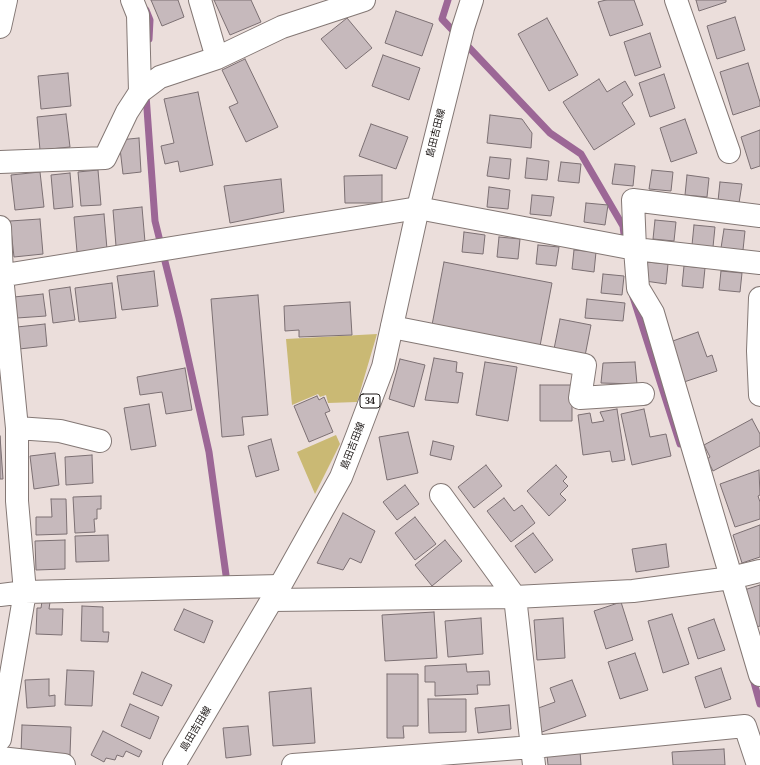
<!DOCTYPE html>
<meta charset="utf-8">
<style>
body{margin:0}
canvas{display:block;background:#ebdedb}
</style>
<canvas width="760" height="765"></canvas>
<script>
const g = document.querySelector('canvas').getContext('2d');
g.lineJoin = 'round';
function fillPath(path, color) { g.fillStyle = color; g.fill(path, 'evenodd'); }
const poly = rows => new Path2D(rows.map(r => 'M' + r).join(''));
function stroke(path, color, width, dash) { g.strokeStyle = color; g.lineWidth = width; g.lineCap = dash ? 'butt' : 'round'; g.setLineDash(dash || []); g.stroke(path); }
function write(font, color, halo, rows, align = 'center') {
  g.font = font + ' "Noto Serif","Noto Sans JP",serif'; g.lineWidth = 3.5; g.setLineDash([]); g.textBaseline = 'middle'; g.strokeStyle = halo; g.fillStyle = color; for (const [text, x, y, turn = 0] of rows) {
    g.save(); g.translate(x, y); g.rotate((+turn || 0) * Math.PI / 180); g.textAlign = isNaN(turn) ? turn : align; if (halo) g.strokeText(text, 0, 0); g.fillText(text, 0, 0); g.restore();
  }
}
fillPath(poly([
 [377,334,357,402,328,403,326,395,320,397,318,394,292,405,286,339],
 [336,435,340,444,315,494,297,452]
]), '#cab974');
stroke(poly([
 [448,0,442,19,550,133,581,154,623,226,624,234],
 [146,10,150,20,149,39],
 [146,95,155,221,179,318,209,452,226,575],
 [633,297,680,444],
 [752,675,760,704]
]), '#9c6796', 7);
const building = poly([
 [151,0,178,0,184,17,162,26,151,0],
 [214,0,251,0,261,22,230,35,214,0],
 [606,0,634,0,643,25,610,36,598,2,606,0],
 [696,0,726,0,726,2,699,11,696,0],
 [396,11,433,24,422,56,385,43,396,11],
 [735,17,745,50,717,59,707,26,735,17],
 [347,18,372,48,346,69,321,39,347,18],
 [547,18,578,75,549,91,518,34,547,18],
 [650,33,661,67,635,76,624,42,650,33],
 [383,55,420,68,409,100,372,86,383,55],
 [245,59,278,127,246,142,229,107,238,103,222,70,245,59],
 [748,63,760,102,760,106,733,115,720,72,748,63],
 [68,73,71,106,41,109,38,76,68,73],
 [664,74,675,108,650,117,639,83,664,74],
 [599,79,607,92,625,81,633,95,622,103,635,124,594,150,563,102,599,79],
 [198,92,213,165,180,172,178,161,165,164,161,146,174,143,164,99,198,92],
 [66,114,70,147,40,150,37,117,66,114],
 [490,115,522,119,532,133,531,148,487,143,490,115],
 [685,119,697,153,671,162,660,128,685,119],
 [371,124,408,137,396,169,359,156,371,124],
 [760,130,760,166,751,169,741,137,760,130],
 [139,138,141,172,123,174,119,140,139,138],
 [490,157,511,159,509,179,487,176,490,157],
 [527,158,549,161,547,180,525,178,527,158],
 [561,162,581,164,579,183,558,181,561,162],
 [615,164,635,166,633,186,612,184,615,164],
 [98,170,101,205,81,206,78,172,98,170],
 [652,170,673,172,671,191,649,189,652,170],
 [40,172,44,207,15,210,11,175,40,172],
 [70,173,73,207,54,209,51,175,70,173],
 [382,175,382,203,345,203,344,176,382,175],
 [687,175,709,178,707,197,685,195,687,175],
 [281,179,284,212,230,223,224,186,281,179],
 [720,182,742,184,739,203,718,201,720,182],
 [489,187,510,190,508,209,487,207,489,187],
 [532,195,554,197,551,216,530,214,532,195],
 [586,203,608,205,605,225,584,222,586,203],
 [142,207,145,242,116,246,113,210,142,207],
 [104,214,107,249,77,252,74,217,104,214],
 [40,219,43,254,14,257,10,221,40,219],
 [655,220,676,222,674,241,653,239,655,220],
 [694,225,715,227,713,247,692,245,694,225],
 [724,229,745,231,743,250,721,248,724,229],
 [464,232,485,235,483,254,462,252,464,232],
 [499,237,520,239,518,259,497,257,499,237],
 [538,245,559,247,556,266,536,264,538,245],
 [574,250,596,252,594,272,572,269,574,250],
 [444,262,552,283,540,346,432,325,444,262],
 [647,262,668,264,666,284,645,281,647,262],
 [684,266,705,268,703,288,682,286,684,266],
 [154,271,158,306,122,310,117,276,154,271],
 [721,271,742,273,740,292,719,290,721,271],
 [603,274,624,276,622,295,601,293,603,274],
 [112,283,116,318,79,322,75,288,112,283],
 [70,287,75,320,53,323,49,290,70,287],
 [43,294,46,316,17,318,14,297,43,294],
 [258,295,268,415,242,417,244,435,222,437,211,299,258,295],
 [587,299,625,303,623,321,585,318,587,299],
 [350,302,352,335,299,337,299,330,285,331,284,306,350,302],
 [560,319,591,325,585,356,554,349,560,319],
 [45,324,47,346,19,349,17,327,45,324],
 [698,332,707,357,712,355,717,371,684,382,670,342,698,332],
 [434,358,457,362,456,372,463,373,458,403,425,400,434,358],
 [400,359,425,365,414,407,389,399,400,359],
 [485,362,517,367,508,421,476,415,485,362],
 [635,362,637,384,601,383,603,363,635,362],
 [185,368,192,410,166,414,162,392,140,395,137,377,185,368],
 [540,385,572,385,572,421,540,421,540,385],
 [317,396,319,400,324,397,330,411,325,413,333,432,309,442,294,406,317,396],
 [149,404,156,446,131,450,124,408,149,404],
 [617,409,625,460,612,462,610,451,583,455,578,415,590,413,592,423,604,421,600,412,617,409],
 [644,409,650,437,666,434,671,456,632,465,621,414,644,409],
 [752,419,760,434,760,446,713,471,707,459,710,457,704,445,752,419],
 [408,432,418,473,387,480,379,437,408,432],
 [0,436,3,479,0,479,0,436],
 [271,439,279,470,256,477,248,446,271,439],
 [433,441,454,446,451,460,430,455,433,441],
 [55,453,59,485,34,489,30,456,55,453],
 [92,455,93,483,66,485,65,457,92,455],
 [486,465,502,486,474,508,458,487,486,465],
 [556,465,567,477,563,481,568,486,560,494,566,500,549,516,527,491,556,465],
 [759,470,760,495,758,496,760,502,760,519,735,527,720,484,759,470],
 [405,485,419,504,397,520,383,502,405,485],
 [101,496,101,509,97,509,97,519,94,519,95,532,75,533,73,497,101,496],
 [504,498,514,511,522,505,535,523,511,542,487,511,504,498],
 [51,499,66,499,67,534,36,535,36,517,52,517,51,499],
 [343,513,375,531,361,563,350,558,343,570,317,563,343,513],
 [415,517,436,544,415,560,395,533,415,517],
 [760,525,760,557,742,563,733,535,760,525],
 [533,533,553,560,535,573,515,546,533,533],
 [108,535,109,561,76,562,75,536,108,535],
 [65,540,65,569,36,570,35,541,65,540],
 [445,540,462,561,432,586,415,565,445,540],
 [666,544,669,567,636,572,632,549,666,544],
 [760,585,760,626,753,628,741,591,760,585],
 [42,601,50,602,49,609,63,609,62,635,36,634,37,608,41,608,42,601],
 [621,602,633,640,606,649,594,611,621,602],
 [82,606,103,607,103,632,109,632,108,642,81,641,82,606],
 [184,609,213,621,204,643,174,630,184,609],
 [434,612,437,658,385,661,382,615,434,612],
 [672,614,689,664,663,673,648,621,672,614],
 [481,618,483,654,448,657,445,621,481,618],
 [563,618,565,658,537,660,534,620,563,618],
 [714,619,725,650,698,659,688,628,714,619],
 [635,653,648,690,620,699,608,662,635,653],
 [466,664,467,672,489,671,490,685,477,685,478,694,435,696,435,682,425,682,425,666,466,664],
 [721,668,731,699,705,708,695,677,721,668],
 [67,670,94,671,92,706,65,705,67,670],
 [142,672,172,685,162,706,133,694,142,672],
 [387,674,418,674,418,726,403,726,404,738,387,738,387,674],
 [49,679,49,696,55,695,55,706,27,708,25,680,49,679],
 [572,680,586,716,542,732,533,710,555,702,550,688,572,680],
 [311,688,315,743,273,746,269,692,311,688],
 [428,699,466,699,466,732,429,733,428,699],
 [130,704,159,717,150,739,121,726,130,704],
 [509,705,511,729,478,733,475,708,509,705],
 [22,725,71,727,70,755,21,753,22,725],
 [248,726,251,755,226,758,223,728,248,726],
 [103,731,142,751,139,757,126,751,123,757,117,755,115,760,106,758,104,762,91,755,103,731],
 [724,749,725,765,673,765,672,752,724,749],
 [580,751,581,765,548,765,547,755,580,751]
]);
fillPath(building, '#c6b9bc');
stroke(building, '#7c7073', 1);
const minor = poly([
 [132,0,138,15,140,92],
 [200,0,217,58],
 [676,0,729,152],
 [0,27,6,0],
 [0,162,105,158,127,112,140,92,160,77,217,58,282,27,364,0],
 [760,216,633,200,635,249,638,288,653,313,760,675],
 [0,227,2,276,17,428,17,501,25,592,0,739],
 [0,276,418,208,635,249,760,263],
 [760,298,758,351,760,395],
 [392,327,585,365,580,398,643,394],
 [17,428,60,431,100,441],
 [441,495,515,597,534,765],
 [0,595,25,592,280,586],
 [272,600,515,597,633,591,731,578,760,571],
 [0,758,64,765],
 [293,765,533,747,745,726,758,765]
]);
const major = poly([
 [174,765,280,586,341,477,357,436,383,367,418,208,463,28,472,0]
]);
stroke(minor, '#847875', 24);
stroke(major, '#847875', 24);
stroke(minor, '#fff', 22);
stroke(major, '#fff', 22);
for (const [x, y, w] of [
 [370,401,20]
]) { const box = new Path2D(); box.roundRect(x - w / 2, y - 7, w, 14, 3); g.fillStyle = '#fff'; g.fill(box); stroke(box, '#1e1918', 1); }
write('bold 9px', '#1e1918', null, [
 ["34",370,401]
]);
write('10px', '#1e1918', '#fff', [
 ["島田吉田線",436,133,-76],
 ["島田吉田線",353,446,-69],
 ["島田吉田線",196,729,-59]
]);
</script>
